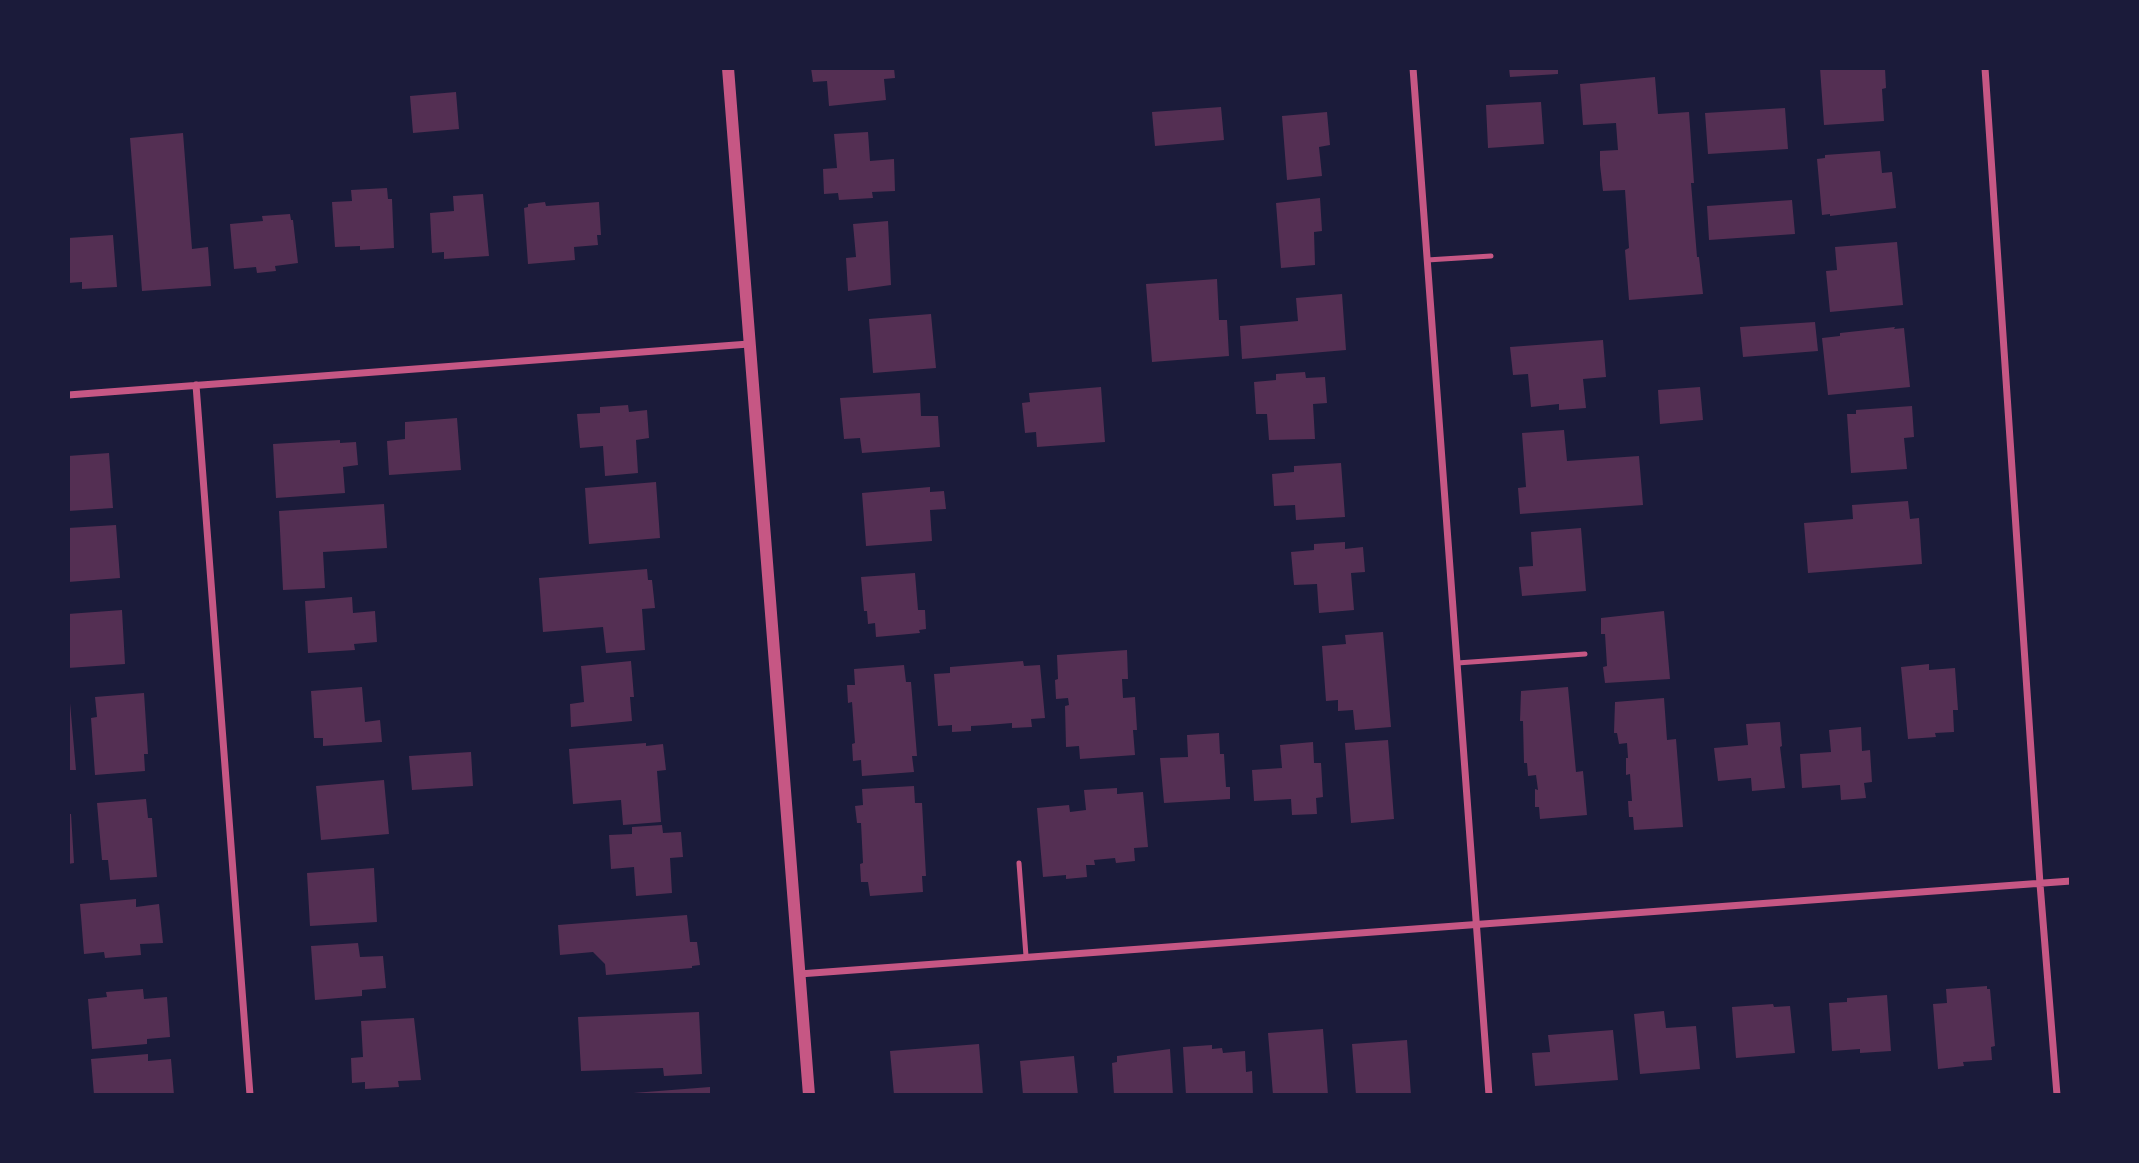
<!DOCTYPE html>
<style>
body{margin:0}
#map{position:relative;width:2139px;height:1163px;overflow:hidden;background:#1b1b3a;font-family:Merriweather,serif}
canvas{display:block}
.frame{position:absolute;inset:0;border:70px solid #1b1b3a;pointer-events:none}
</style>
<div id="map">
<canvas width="2139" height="1163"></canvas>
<div class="frame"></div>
</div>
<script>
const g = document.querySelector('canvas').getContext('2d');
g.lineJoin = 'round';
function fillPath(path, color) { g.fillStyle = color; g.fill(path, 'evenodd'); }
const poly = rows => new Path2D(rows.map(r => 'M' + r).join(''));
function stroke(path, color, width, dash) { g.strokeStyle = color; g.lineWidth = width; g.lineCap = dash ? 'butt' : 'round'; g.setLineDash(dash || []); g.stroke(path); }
fillPath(poly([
 [811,68,894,68,895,78,884,79,886,100,829,106,827,81,813,82],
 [1509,68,1558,68,1558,74,1510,77],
 [1820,68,1885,68,1886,88,1882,89,1884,121,1824,125],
 [1655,77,1658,114,1689,112,1694,183,1691,183,1697,257,1699,257,1703,294,1629,300,1625,250,1629,248,1625,190,1603,191,1600,165,1600,151,1618,150,1616,123,1583,125,1580,84],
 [456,92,459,129,413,133,410,96],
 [1541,102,1544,144,1488,148,1486,105],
 [1221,107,1224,140,1155,146,1152,112],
 [1785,108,1788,149,1708,154,1705,113],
 [1327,112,1330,145,1319,147,1322,176,1287,180,1282,116],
 [868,132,870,161,894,159,895,191,872,192,873,198,839,200,838,193,824,194,823,169,837,168,834,134],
 [183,133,192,249,208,247,211,286,142,291,130,138],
 [1880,151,1882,173,1892,172,1896,208,1830,216,1830,214,1822,215,1817,159,1825,158,1825,155],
 [387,188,388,199,392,199,394,248,360,250,360,246,335,247,332,202,352,201,351,190],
 [483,194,489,256,444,259,444,252,432,253,430,213,454,211,453,196],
 [1320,198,1322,231,1314,232,1315,265,1281,268,1276,203],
 [1792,200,1795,234,1709,240,1707,206],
 [545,202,546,206,599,202,601,235,597,235,598,245,574,247,575,260,528,264,524,208,528,207,528,204],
 [290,214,291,220,293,220,298,263,275,266,276,271,257,273,256,267,234,269,230,224,263,221,262,216],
 [888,221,891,285,848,291,846,258,856,257,853,224],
 [113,235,117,287,82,289,82,282,68,283,68,238],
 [1897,242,1903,305,1830,312,1826,271,1837,270,1835,247],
 [1217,279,1219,320,1227,320,1229,356,1152,362,1146,284],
 [1342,294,1346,350,1242,359,1240,326,1298,321,1296,298],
 [931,314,936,368,873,373,869,319],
 [1815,322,1818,351,1743,357,1740,327],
 [1895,327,1894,329,1904,328,1910,387,1828,395,1822,338,1840,336,1840,333],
 [1603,340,1606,377,1583,379,1586,408,1559,410,1559,404,1531,407,1528,374,1513,375,1510,347],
 [1305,372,1306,378,1325,377,1327,403,1313,404,1315,439,1269,440,1267,414,1256,414,1254,382,1276,380,1276,374],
 [1101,387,1105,442,1037,447,1036,432,1025,433,1022,403,1030,402,1029,393],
 [1700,387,1703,420,1660,424,1658,390],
 [920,393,921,416,938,416,940,447,862,453,860,438,844,439,840,398],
 [628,405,629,412,647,410,649,438,636,440,638,473,605,476,603,446,580,448,577,414,600,413,600,407],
 [1912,406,1914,437,1904,438,1907,469,1851,473,1847,414,1856,414,1856,410],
 [457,418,461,470,389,475,387,441,405,439,405,422],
 [1564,430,1567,461,1639,456,1643,505,1520,514,1518,488,1526,487,1522,433],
 [340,440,340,443,356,442,358,465,343,467,345,493,276,498,273,444],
 [109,453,113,508,68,511,68,456],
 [1341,463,1345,517,1296,520,1295,505,1274,506,1272,474,1294,472,1294,466],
 [656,482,660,538,589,544,585,488],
 [930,487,930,492,944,491,946,509,930,510,932,541,866,546,862,493],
 [1908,501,1910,519,1919,518,1922,564,1808,573,1804,523,1853,519,1852,505],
 [384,504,387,548,323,552,325,588,283,590,279,511],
 [116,525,120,578,68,582,68,528],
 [1581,528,1586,591,1522,596,1519,567,1533,566,1531,532],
 [1345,542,1345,549,1363,547,1365,572,1351,573,1354,610,1319,613,1317,584,1294,585,1291,552,1314,550,1314,544],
 [647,569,648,580,652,580,655,608,642,609,645,650,606,653,603,627,543,632,539,578],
 [915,573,918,610,925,610,926,629,919,630,920,633,876,637,875,623,868,624,867,611,864,611,861,577],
 [352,597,353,613,375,611,377,642,354,644,355,650,308,653,305,601],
 [122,610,125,664,68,668,68,614],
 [1664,611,1670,679,1605,683,1603,667,1607,666,1605,634,1601,634,1601,618],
 [1383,632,1391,727,1355,730,1353,710,1338,711,1338,700,1326,701,1322,646,1346,644,1345,635],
 [1127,650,1128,679,1122,679,1123,698,1135,697,1137,730,1133,730,1135,755,1080,759,1079,746,1066,747,1065,706,1069,705,1068,698,1056,699,1055,680,1058,679,1057,655],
 [631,661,634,697,630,697,632,721,571,727,570,704,584,702,581,666],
 [1023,661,1024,666,1040,665,1045,718,1031,719,1032,727,1012,728,1012,723,988,725,971,726,971,731,952,732,952,725,938,726,934,674,950,673,950,667],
 [1929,664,1929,670,1955,668,1958,710,1953,710,1954,732,1935,733,1936,737,1908,739,1901,667],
 [904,665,906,682,911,682,917,756,912,756,914,772,862,776,861,760,853,761,852,744,855,743,852,702,848,703,847,685,855,685,854,669],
 [362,687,365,722,380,720,382,742,323,746,323,738,314,738,311,691],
 [1568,687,1576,772,1583,771,1587,815,1540,819,1539,807,1535,807,1535,789,1538,790,1536,775,1528,776,1527,763,1524,763,1523,721,1520,721,1521,691],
 [144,693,148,754,144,754,145,771,95,775,91,718,97,717,95,697],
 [1664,698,1667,740,1676,739,1683,827,1634,830,1633,817,1629,817,1628,801,1632,801,1630,774,1626,775,1626,758,1628,758,1627,743,1619,744,1617,733,1614,733,1615,702],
 [68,703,70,703,76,770,68,770],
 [1780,722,1782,746,1780,747,1785,788,1752,791,1751,778,1718,781,1714,748,1748,745,1746,724],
 [1861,727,1862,751,1870,750,1872,782,1864,783,1866,798,1841,800,1840,785,1802,788,1800,754,1831,752,1829,730],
 [1219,733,1220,754,1224,754,1226,787,1230,787,1230,799,1164,803,1160,758,1188,757,1187,735],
 [1388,740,1394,819,1351,823,1345,743],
 [1313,742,1314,763,1321,763,1323,797,1316,798,1317,814,1292,815,1291,799,1254,801,1252,770,1282,768,1280,745],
 [646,743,646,746,663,744,666,770,657,771,661,822,623,825,621,800,573,804,569,749],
 [471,752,473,786,412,790,409,756],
 [384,780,389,834,321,840,316,786],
 [914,786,915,803,922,803,926,876,922,876,923,892,870,896,868,882,861,882,860,864,863,863,861,823,857,823,855,806,863,805,862,789],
 [1117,788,1117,794,1143,792,1148,847,1134,848,1135,861,1116,863,1115,858,1094,860,1095,865,1086,865,1087,877,1066,879,1066,875,1043,877,1037,808,1069,805,1070,812,1086,810,1084,790],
 [146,799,148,818,152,818,157,877,110,880,108,860,102,860,97,803],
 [68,814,71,814,74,863,68,864],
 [662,825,663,833,681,832,683,857,670,858,672,893,636,896,634,867,611,869,609,835,632,834,632,827],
 [374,868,377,922,310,926,307,873],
 [136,899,136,907,159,904,163,943,140,944,141,955,105,958,104,952,84,954,80,904],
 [687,915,690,942,697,942,700,965,692,966,692,968,606,975,605,964,593,952,560,955,558,925],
 [358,943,360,957,383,956,386,988,362,990,362,996,315,1000,311,946],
 [1987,986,1987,989,1990,989,1995,1046,1991,1047,1992,1060,1963,1062,1964,1066,1938,1069,1933,1004,1947,1003,1946,989],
 [143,989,144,999,167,997,170,1037,147,1039,147,1044,92,1049,88,999,107,997,106,992],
 [1887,995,1891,1051,1860,1053,1860,1049,1832,1051,1829,1003,1847,1002,1847,998],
 [1773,1004,1774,1007,1790,1006,1795,1053,1736,1058,1732,1007],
 [1664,1011,1666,1028,1696,1026,1700,1069,1640,1074,1634,1014],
 [699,1012,702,1074,664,1076,663,1068,581,1071,578,1017],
 [414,1018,421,1080,398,1081,399,1087,365,1089,365,1082,352,1083,351,1058,363,1057,361,1021],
 [1323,1029,1328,1095,1273,1095,1268,1033],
 [1613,1030,1618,1080,1535,1086,1532,1053,1550,1052,1548,1035],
 [1407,1040,1411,1095,1356,1095,1352,1044],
 [979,1044,983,1095,894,1095,890,1051],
 [1212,1045,1212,1049,1222,1048,1223,1053,1245,1051,1246,1072,1252,1071,1253,1095,1186,1095,1183,1047],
 [1170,1049,1173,1095,1114,1095,1112,1063,1117,1062,1117,1056],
 [148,1054,148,1061,171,1059,174,1095,94,1095,91,1059],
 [1074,1056,1078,1095,1023,1095,1020,1061],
 [710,1087,710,1095,633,1095,633,1093]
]), '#542f53');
stroke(poly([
 [1427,260,1491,256],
 [1457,663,1585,654],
 [1019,863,1026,956]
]), '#c65784', 5);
stroke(poly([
 [1413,68,1489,1095],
 [1985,68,2040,884,2057,1095],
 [196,385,250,1095],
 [68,395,749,344],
 [799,974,2071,881]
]), '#c65784', 7);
stroke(poly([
 [728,68,809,1095]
]), '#c65784', 12);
</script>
